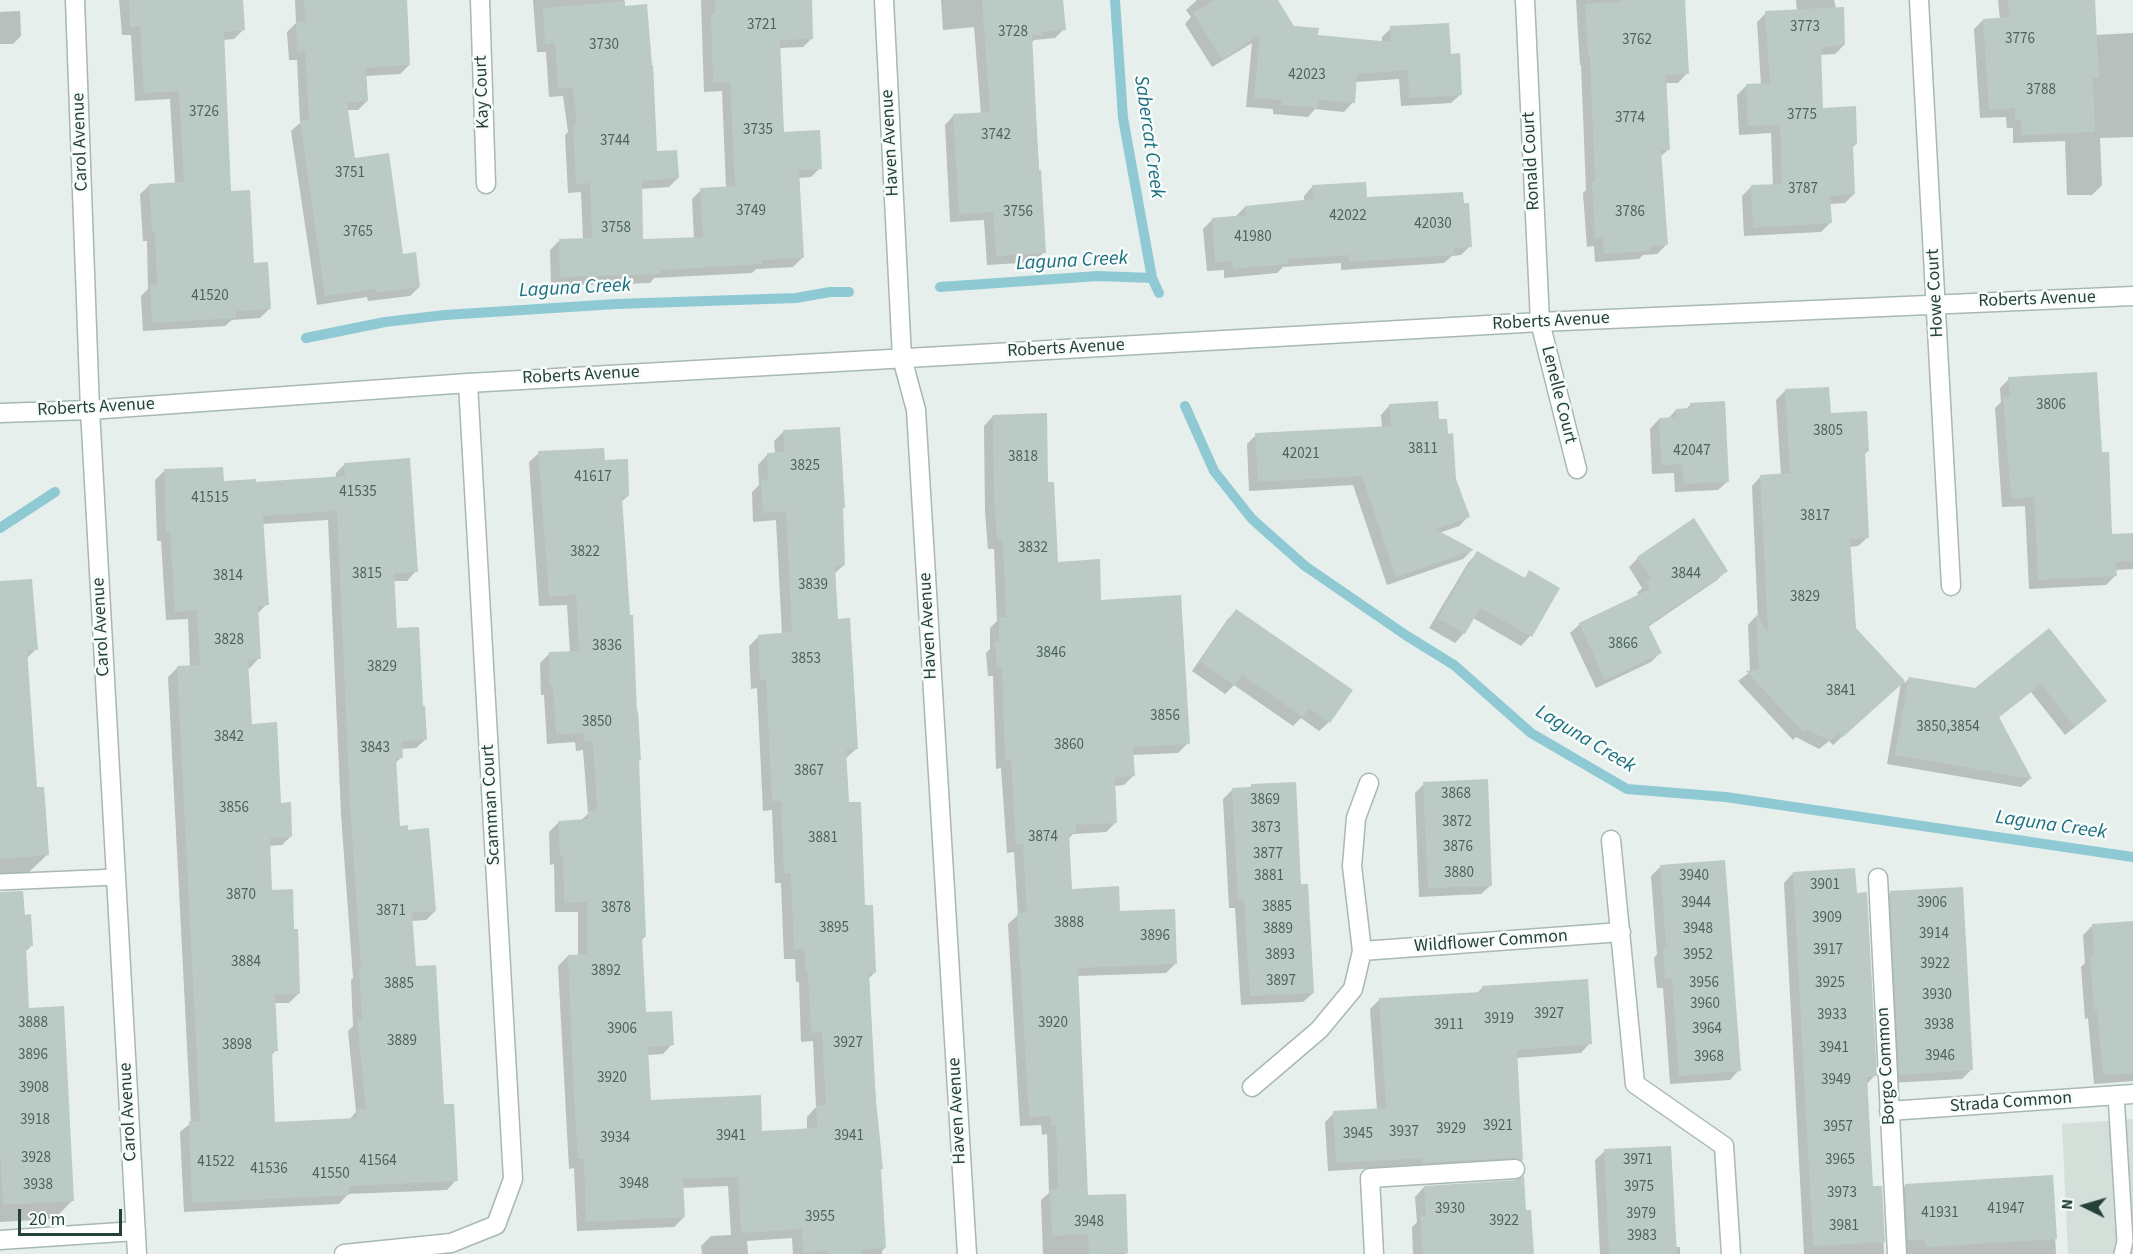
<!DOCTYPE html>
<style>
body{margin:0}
#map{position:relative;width:2133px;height:1254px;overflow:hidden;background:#e6efeb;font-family:"Source Sans 3",sans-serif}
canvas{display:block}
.north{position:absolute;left:2055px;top:1176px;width:60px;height:60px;-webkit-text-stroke:4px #f7fbf9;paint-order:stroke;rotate:275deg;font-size:16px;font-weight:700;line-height:24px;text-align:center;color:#24423a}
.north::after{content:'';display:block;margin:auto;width:21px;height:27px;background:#24423a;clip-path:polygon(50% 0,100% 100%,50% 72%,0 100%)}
.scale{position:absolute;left:18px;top:1209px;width:104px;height:27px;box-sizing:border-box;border:3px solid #24423a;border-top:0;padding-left:8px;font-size:18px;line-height:21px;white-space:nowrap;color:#24423a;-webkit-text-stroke:4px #f7fbf9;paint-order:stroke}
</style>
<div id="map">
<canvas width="2133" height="1254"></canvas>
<div class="north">N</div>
<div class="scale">20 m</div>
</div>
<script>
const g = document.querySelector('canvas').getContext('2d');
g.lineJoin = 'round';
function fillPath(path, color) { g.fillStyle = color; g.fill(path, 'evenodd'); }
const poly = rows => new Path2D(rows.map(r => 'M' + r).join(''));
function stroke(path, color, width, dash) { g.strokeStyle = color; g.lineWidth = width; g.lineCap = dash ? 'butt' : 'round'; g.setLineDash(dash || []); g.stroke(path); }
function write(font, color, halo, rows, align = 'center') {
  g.font = font + ' "Source Sans 3",sans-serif'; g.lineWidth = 5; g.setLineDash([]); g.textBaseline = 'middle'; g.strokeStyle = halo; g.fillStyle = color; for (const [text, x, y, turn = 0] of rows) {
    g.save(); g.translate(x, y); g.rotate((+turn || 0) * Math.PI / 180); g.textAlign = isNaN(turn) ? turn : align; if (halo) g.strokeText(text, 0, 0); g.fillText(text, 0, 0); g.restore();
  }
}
fillPath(poly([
 [2133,1119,2133,1254,2068,1254,2062,1124]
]), '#d4dfda');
fillPath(poly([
 [119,0,242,0,243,30,234,39,223,40,230,193,252,265,269,309,260,318,232,320,225,326,143,331,141,296,148,289,147,241,143,241,140,194,150,185,175,184,170,99,135,101,131,35,122,35],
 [295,0,406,0,409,65,400,74,365,76,367,101,358,110,346,110,353,160,419,287,410,296,368,301,367,297,317,305,291,131,300,123,297,60,289,60,287,32,296,23],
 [533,0,624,0,656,153,678,178,669,187,640,189,642,241,694,239,692,199,701,190,726,188,722,91,704,92,701,0,810,0,812,38,803,47,779,48,783,133,820,168,811,177,798,178,802,258,793,267,756,269,752,273,654,278,650,283,551,286,550,250,559,241,583,240,581,192,568,193,565,135,568,132,563,96,549,97,546,52,537,52],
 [941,0,1062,0,1064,29,1055,38,1034,40,1031,43,1044,252,1035,262,987,265,984,220,950,222,945,125,954,115,981,114,974,27,943,30],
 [1197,0,1276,0,1293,27,1316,36,1382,42,1382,37,1391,28,1450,56,1461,94,1451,103,1401,106,1399,79,1355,82,1353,102,1344,112,1315,109,1308,117,1273,114,1273,109,1246,107,1252,43,1212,67,1185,24,1191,17,1186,10],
 [1576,0,1683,0,1687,73,1678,83,1665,83,1669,149,1660,157,1666,245,1657,254,1643,255,1639,259,1595,262,1594,246,1587,247,1583,193,1586,190,1581,65,1580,65],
 [1796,0,1834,0,1844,45,1835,54,1819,55,1822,109,1856,144,1852,148,1854,194,1845,203,1829,204,1830,223,1821,232,1744,236,1742,196,1751,187,1773,186,1771,133,1739,135,1737,95,1746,86,1761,85,1757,22,1766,13,1797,11],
 [1998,0,2093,0,2095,35,2133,33,2133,137,2100,138,2102,185,2092,195,2067,195,2065,141,2013,143,2013,128,2007,128,2006,117,1980,118,1974,29,1983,20,2000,19],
 [20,11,21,36,13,44,0,44,0,12],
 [1313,186,1366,199,1470,246,1461,255,1452,256,1444,263,1341,270,1341,263,1283,267,1277,273,1224,278,1224,270,1207,271,1203,229,1213,219,1236,216,1245,207,1304,202,1304,196],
 [2009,379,2100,454,2111,536,2133,535,2133,569,2115,570,2115,576,2106,585,2029,589,2025,506,2002,507,1995,408,2001,402,2000,388],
 [1785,391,1829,415,1868,451,1864,455,1868,537,1858,546,1849,547,1855,629,1905,683,1909,678,1976,690,2049,630,2096,710,2065,735,2031,692,1998,718,2030,779,2021,787,1887,764,1901,683,1833,745,1829,741,1819,749,1796,737,1793,740,1738,681,1750,672,1748,625,1756,616,1758,620,1752,486,1761,476,1781,475,1776,400],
 [1691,404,1728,481,1718,490,1675,492,1674,473,1652,474,1650,429,1659,419,1668,419,1676,410,1685,410],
 [1390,405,1455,479,1468,517,1459,526,1439,533,1472,550,1463,559,1387,585,1353,485,1249,491,1247,444,1256,435,1382,428,1381,415],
 [993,416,1046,483,1057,563,1100,601,1188,743,1178,753,1132,755,1133,776,1124,785,1114,786,1116,822,1106,832,1073,834,1068,839,1071,891,1119,913,1176,963,1166,973,1077,976,1087,1197,1127,1253,1125,1254,1043,1254,1041,1200,1049,1193,1047,1134,1042,1135,1041,1125,1020,1126,1008,924,1018,915,1014,852,1007,853,1001,768,996,769,993,676,988,676,986,653,990,649,990,628,997,621,994,549,988,549,985,512,984,426],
 [784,431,841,510,844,565,834,574,837,620,856,749,845,759,848,804,875,972,868,979,885,1248,882,1251,882,1254,793,1254,792,1238,747,1241,748,1254,702,1254,701,1246,711,1236,731,1235,728,1186,682,1188,684,1217,674,1227,577,1231,574,1168,569,1169,558,966,568,956,578,956,578,912,555,912,554,864,550,865,549,832,559,822,580,821,588,814,583,750,576,751,575,742,547,744,544,695,541,695,540,663,550,653,570,653,567,605,539,606,529,462,539,453,603,462,628,496,621,502,640,760,638,762,645,937,640,941,645,1014,672,1044,663,1054,647,1055,650,1102,761,1133,807,1130,807,1117,816,1107,813,1041,801,1042,799,982,796,982,795,959,784,959,781,883,775,883,772,810,763,811,757,688,751,689,749,646,759,636,782,634,776,520,753,522,752,492,759,485,758,465,767,455,775,454,774,441],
 [345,464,416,571,407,581,393,581,396,629,421,708,426,739,416,748,401,749,402,757,394,764,399,827,435,911,426,920,411,921,414,967,456,1180,447,1190,348,1194,339,1204,184,1212,180,1132,191,1123,168,677,177,668,190,667,188,619,166,620,161,541,157,541,155,480,164,471,222,482,254,484,336,479,336,473],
 [328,520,341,814,353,978,351,980,353,1026,348,1031,356,1112,349,1120,274,1124,271,1056,276,1050,274,1003,289,1003,299,993,292,931,270,891,268,846,282,845,291,836,251,725,247,668,250,668,259,658,257,614,267,604,262,524],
 [1477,553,1523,579,1530,572,1558,588,1530,636,1521,646,1473,618,1464,633,1455,643,1429,628,1468,563],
 [1638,558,1726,571,1717,580,1648,627,1660,653,1651,662,1596,688,1570,633,1580,624,1639,596,1637,593,1642,588,1629,567],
 [0,583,36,649,26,659,36,789,47,855,28,873,0,875],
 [1236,611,1329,722,1319,731,1301,718,1293,726,1234,685,1225,694,1192,671,1227,620],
 [1424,784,1491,885,1481,894,1419,897,1415,793],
 [1251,786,1300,886,1313,993,1303,1002,1241,1005,1235,908,1229,908,1223,799,1232,790,1248,789],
 [1661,866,1739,1070,1730,1080,1670,1084,1663,988,1657,988,1654,958,1657,954,1651,876],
 [1793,873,1875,1075,1866,1085,1871,1188,1881,1187,1884,1254,1804,1254,1784,883],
 [1891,892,1971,1070,1962,1079,1890,1083,1881,902],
 [0,917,31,946,25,952,28,1009,73,1200,54,1219,0,1222],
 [2133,923,2133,1081,2094,1084,2088,1018,2085,1019,2081,967,2085,963,2083,935,2093,925],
 [1482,988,1590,1043,1581,1053,1516,1058,1521,1161,1512,1170,1414,1172,1413,1166,1328,1171,1325,1122,1334,1113,1377,1110,1370,1009,1380,999,1476,994],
 [1605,1151,1675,1247,1680,1247,1680,1254,1600,1254,1595,1160],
 [2052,1177,2056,1254,1898,1254,1896,1195,1905,1186],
 [1516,1182,1525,1212,1532,1254,1413,1254,1412,1227,1417,1222,1415,1197,1424,1187]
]), '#0003');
stroke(poly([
 [1115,0,1123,118,1152,278,1159,293],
 [940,287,1098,276,1152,278],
 [306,338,385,322,445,315,616,304,796,298,830,292,849,292],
 [1185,406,1214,471,1252,519,1305,566,1407,636,1454,665,1531,733,1627,789,1726,797,2133,857],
 [0,528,55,492]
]), '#8ec9d4', 10);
fillPath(poly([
 [129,0,243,0,245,30,224,32,231,191,250,190,254,263,268,262,271,309,236,311,236,318,152,323,150,285,157,284,155,232,152,232,149,184,184,182,179,91,144,93,140,26,130,27],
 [304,0,407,0,410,65,366,68,368,101,347,103,355,158,389,153,403,254,416,252,420,287,376,293,376,289,325,296,300,121,309,119,305,51,297,52,296,21,305,21],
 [715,0,812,0,813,39,780,40,784,132,820,130,822,169,799,170,804,258,762,260,762,264,661,270,661,274,560,277,559,239,592,238,590,183,576,184,573,125,577,124,573,90,572,87,558,88,555,43,545,44,543,8,625,1,625,6,647,4,652,65,653,65,657,151,677,150,679,178,642,181,643,239,703,237,700,188,735,186,730,82,713,83,711,14,715,14],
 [982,0,1063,0,1066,30,1041,32,1042,35,1032,35,1039,170,1041,170,1046,253,996,256,993,212,959,214,953,114,990,112],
 [1215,0,1278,0,1294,26,1319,28,1318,35,1391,42,1390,26,1449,23,1451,54,1460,53,1462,95,1409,98,1408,70,1357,74,1355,103,1319,100,1318,108,1281,105,1282,100,1254,98,1260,35,1222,59,1193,13],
 [1622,0,1685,0,1689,74,1666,75,1670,150,1661,150,1668,245,1650,246,1650,251,1604,254,1603,238,1595,239,1592,182,1595,182,1590,56,1588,56,1585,4,1622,2],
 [2008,0,2095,0,2099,78,2093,78,2095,132,2022,135,2021,120,2015,120,2015,108,1989,110,1983,19,2009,17],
 [1844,7,1845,45,1821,47,1823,108,1856,106,1857,144,1853,145,1855,194,1830,196,1832,223,1753,228,1751,185,1782,184,1780,125,1748,126,1746,84,1770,83,1765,11],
 [1366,182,1367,197,1463,192,1464,203,1469,203,1472,247,1454,248,1455,255,1349,262,1349,255,1288,259,1288,264,1233,269,1232,261,1215,263,1212,218,1246,215,1245,206,1313,199,1312,185],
 [2097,372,2102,452,2109,452,2112,534,2133,533,2133,561,2116,562,2117,576,2038,580,2034,497,2011,499,2003,397,2010,397,2008,377],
 [1829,387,1831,413,1867,411,1869,451,1865,452,1869,538,1850,539,1856,628,1905,681,1843,737,1839,733,1830,741,1806,729,1803,732,1746,671,1759,669,1756,614,1768,632,1760,475,1790,473,1785,389],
 [1438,401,1439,419,1447,419,1448,434,1453,433,1456,479,1470,517,1435,529,1474,550,1396,577,1362,476,1258,482,1255,433,1391,426,1389,404],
 [1725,401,1729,482,1684,484,1682,464,1661,465,1659,418,1676,417,1676,409,1690,408,1690,403],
 [1047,413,1048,482,1054,482,1058,562,1100,559,1101,600,1181,595,1190,744,1133,747,1135,776,1115,777,1117,823,1076,825,1076,833,1069,833,1072,889,1119,886,1120,911,1175,909,1177,964,1078,968,1088,1195,1126,1194,1128,1253,1089,1254,1088,1234,1052,1236,1050,1189,1058,1189,1056,1125,1051,1126,1050,1116,1029,1117,1017,913,1027,913,1023,844,1016,844,1011,759,1005,760,1002,667,997,668,995,642,999,641,999,617,1006,617,1003,540,997,540,994,502,993,415],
 [840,427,845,508,843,508,845,565,835,566,838,619,850,618,858,749,846,750,849,802,861,802,865,905,873,905,876,973,869,973,876,1101,883,1169,881,1169,886,1248,862,1250,862,1254,828,1254,828,1251,803,1253,802,1229,741,1233,738,1177,683,1179,685,1217,586,1222,584,1159,578,1159,574,1097,568,955,587,954,587,902,564,903,563,855,560,855,558,821,588,819,588,811,597,811,593,741,585,741,584,733,556,735,553,686,550,686,549,652,579,651,576,595,549,597,538,451,604,448,605,460,628,459,629,496,622,497,630,615,633,615,637,711,638,711,641,760,639,760,646,937,642,937,646,1012,672,1011,674,1045,648,1047,651,1100,761,1095,762,1131,817,1128,816,1106,826,1105,822,1032,811,1033,808,972,806,973,804,949,794,950,791,873,784,874,781,801,772,801,766,679,760,680,758,635,792,632,786,511,763,513,761,480,768,480,767,453,785,452,783,430],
 [410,458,418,572,394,573,397,628,419,627,423,706,425,706,427,740,402,741,403,758,396,758,400,826,408,825,408,830,429,828,436,911,412,913,416,966,436,965,444,1104,454,1104,458,1181,349,1186,349,1195,192,1203,189,1121,200,1121,177,666,200,665,197,610,175,612,170,532,166,532,164,469,223,467,224,481,256,479,256,482,345,476,344,463],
 [337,511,350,804,361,969,359,969,362,1020,357,1020,366,1109,357,1109,357,1118,275,1122,272,1051,278,1051,275,995,300,994,298,929,294,929,293,889,272,890,270,838,292,837,291,802,281,803,277,722,252,724,248,660,261,659,258,606,269,605,263,516],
 [1694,518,1728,571,1648,625,1662,653,1605,680,1579,623,1650,589,1646,582,1651,579,1637,557],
 [1477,551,1525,578,1529,570,1560,588,1532,637,1480,608,1465,634,1438,618],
 [32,579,38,650,27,650,37,787,44,787,49,855,0,859,0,581],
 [1236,609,1353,690,1330,723,1309,708,1303,717,1242,675,1235,686,1200,661],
 [2049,628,2107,701,2075,727,2041,684,1999,717,2032,779,1895,755,1909,677,1975,688],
 [1488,779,1492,886,1428,888,1423,782],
 [1296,782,1301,884,1308,884,1314,993,1250,996,1244,899,1238,900,1232,788,1251,787,1251,784],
 [1725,860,1741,1071,1679,1076,1672,979,1665,979,1663,947,1666,946,1660,865],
 [1855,868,1857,893,1867,892,1877,1076,1867,1077,1873,1186,1882,1186,1885,1242,1813,1246,1793,872],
 [1963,887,1973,1070,1899,1075,1890,891],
 [23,891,25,915,31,914,33,946,26,947,29,1008,64,1006,74,1201,3,1205,0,1149,0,892],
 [2133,921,2133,1073,2103,1075,2097,1010,2094,1010,2090,956,2094,955,2092,924],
 [1588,979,1592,1044,1517,1050,1523,1161,1514,1158,1422,1163,1422,1158,1336,1163,1333,1111,1386,1108,1379,998,1482,992,1482,986],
 [1671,1146,1677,1254,1609,1254,1604,1149],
 [2053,1175,2057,1239,1925,1247,1924,1239,1908,1240,1905,1184],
 [1524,1176,1526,1210,1531,1210,1534,1254,1423,1254,1420,1216,1426,1216,1424,1186,1516,1180]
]), '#bbcac4');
const lane = poly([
 [0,882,116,877],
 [2116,1095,2125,1241,2122,1254]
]);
const street = poly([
 [75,0,90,410,137,1254],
 [480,0,486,184],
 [884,0,902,358,916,410,967,1254],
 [1525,0,1540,322,1577,469],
 [1919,0,1951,586],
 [90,410,468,383,1540,322,2133,296],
 [1611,840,1635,1084,1724,1146,1731,1254],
 [1878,878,1897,1254],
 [1362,951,1621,932],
 [1252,1087,1319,1030,1353,989,1362,951,1352,866,1356,818,1369,783],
 [1889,1111,2133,1094],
 [0,1240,136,1231],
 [344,1254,451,1243,496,1225,513,1179,468,383],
 [1374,1254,1370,1178,1515,1169]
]);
const secondary = poly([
 [0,413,90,410]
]);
stroke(lane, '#a8b8b2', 18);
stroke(street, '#a8b8b2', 21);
stroke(secondary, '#a4bbb3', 21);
stroke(lane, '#fff', 15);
stroke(street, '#fff', 18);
stroke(secondary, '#fff', 18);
write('15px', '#4a645c', null, [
 ["3721",762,26],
 ["3773",1805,28],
 ["3728",1013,33],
 ["3776",2020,40],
 ["3762",1637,41],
 ["3730",604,46],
 ["42023",1307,76],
 ["3788",2041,91],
 ["3726",204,113],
 ["3775",1802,116],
 ["3774",1630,119],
 ["3735",758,131],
 ["3742",996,136],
 ["3744",615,142],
 ["3751",350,174],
 ["3787",1803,190],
 ["3749",751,212],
 ["3756",1018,213],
 ["3786",1630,213],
 ["42022",1348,217],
 ["42030",1433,225],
 ["3758",616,229],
 ["3765",358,233],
 ["41980",1253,238],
 ["41520",210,297],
 ["3806",2051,406],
 ["3805",1828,432],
 ["3811",1423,450],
 ["42047",1692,452],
 ["42021",1301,455],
 ["3818",1023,458],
 ["3825",805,467],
 ["41617",593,478],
 ["41535",358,493],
 ["41515",210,499],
 ["3817",1815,517],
 ["3832",1033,549],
 ["3822",585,553],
 ["3815",367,575],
 ["3844",1686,575],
 ["3814",228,577],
 ["3839",813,586],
 ["3829",1805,598],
 ["3828",229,641],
 ["3866",1623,645],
 ["3836",607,647],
 ["3846",1051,654],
 ["3853",806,660],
 ["3829",382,668],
 ["3841",1841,692],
 ["3856",1165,717],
 ["3850",597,723],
 ["3850,3854",1948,728],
 ["3842",229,738],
 ["3860",1069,746],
 ["3843",375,749],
 ["3867",809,772],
 ["3868",1456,795],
 ["3869",1265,801],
 ["3856",234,809],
 ["3872",1457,823],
 ["3873",1266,829],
 ["3874",1043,838],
 ["3881",823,839],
 ["3876",1458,848],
 ["3877",1268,855],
 ["3880",1459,874],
 ["3881",1269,877],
 ["3940",1694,877],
 ["3901",1825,886],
 ["3870",241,896],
 ["3944",1696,904],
 ["3906",1932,904],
 ["3885",1277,908],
 ["3878",616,909],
 ["3871",391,912],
 ["3909",1827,919],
 ["3888",1069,924],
 ["3895",834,929],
 ["3889",1278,930],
 ["3948",1698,930],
 ["3914",1934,935],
 ["3896",1155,937],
 ["3917",1828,951],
 ["3893",1280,956],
 ["3952",1698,956],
 ["3884",246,963],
 ["3922",1935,965],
 ["3892",606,972],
 ["3897",1281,982],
 ["3956",1704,984],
 ["3925",1830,984],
 ["3885",399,985],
 ["3930",1937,996],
 ["3960",1705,1005],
 ["3927",1549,1015],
 ["3933",1832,1016],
 ["3919",1499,1020],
 ["3888",33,1024],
 ["3920",1053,1024],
 ["3911",1449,1026],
 ["3938",1939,1026],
 ["3906",622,1030],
 ["3964",1707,1030],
 ["3889",402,1042],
 ["3927",848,1044],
 ["3898",237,1046],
 ["3941",1834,1049],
 ["3896",33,1056],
 ["3946",1940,1057],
 ["3968",1709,1058],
 ["3920",612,1079],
 ["3949",1836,1081],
 ["3908",34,1089],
 ["3918",35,1121],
 ["3921",1498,1127],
 ["3957",1838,1128],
 ["3929",1451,1130],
 ["3937",1404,1133],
 ["3945",1358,1135],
 ["3941",731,1137],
 ["3941",849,1137],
 ["3934",615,1139],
 ["3928",36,1159],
 ["3971",1638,1161],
 ["3965",1840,1161],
 ["41564",378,1162],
 ["41522",216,1163],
 ["41536",269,1170],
 ["41550",331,1175],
 ["3948",634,1185],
 ["3938",38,1186],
 ["3975",1639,1188],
 ["3973",1842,1194],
 ["3930",1450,1210],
 ["41947",2006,1210],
 ["41931",1940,1214],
 ["3979",1641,1215],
 ["3955",820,1218],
 ["3922",1504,1222],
 ["3948",1089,1223],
 ["3981",1844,1227],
 ["3983",1642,1237]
]);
write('18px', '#24423a', '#f7fbf9', [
 ["Kay Court",483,92,-92],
 ["Carol Avenue",81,142,-92],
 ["Haven Avenue",891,143,-93],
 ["Ronald Court",1532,161,-93],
 ["Howe Court",1936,293,-93],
 ["Roberts Avenue",2037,300,-2],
 ["Roberts Avenue",1551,322,-3],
 ["Roberts Avenue",1066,349,-3],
 ["Roberts Avenue",581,376,-3],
 ["Lenelle Court",1558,395,76],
 ["Roberts Avenue",96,408,-3],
 ["Haven Avenue",929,626,-93],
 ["Carol Avenue",102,627,-93],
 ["Scamman Court",492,805,-93],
 ["Wildflower Common",1491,942,-4],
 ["Borgo Common",1887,1066,-93],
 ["Strada Common",2011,1103,-4],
 ["Haven Avenue",958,1111,-93],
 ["Carol Avenue",129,1112,-93]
]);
write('italic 20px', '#1c6f80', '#f7fbf9', [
 ["Sabercat Creek",1148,137,82],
 ["Laguna Creek",1072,262,-3],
 ["Laguna Creek",575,289,-3],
 ["Laguna Creek",1585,740,31],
 ["Laguna Creek",2051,826,8]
]);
</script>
